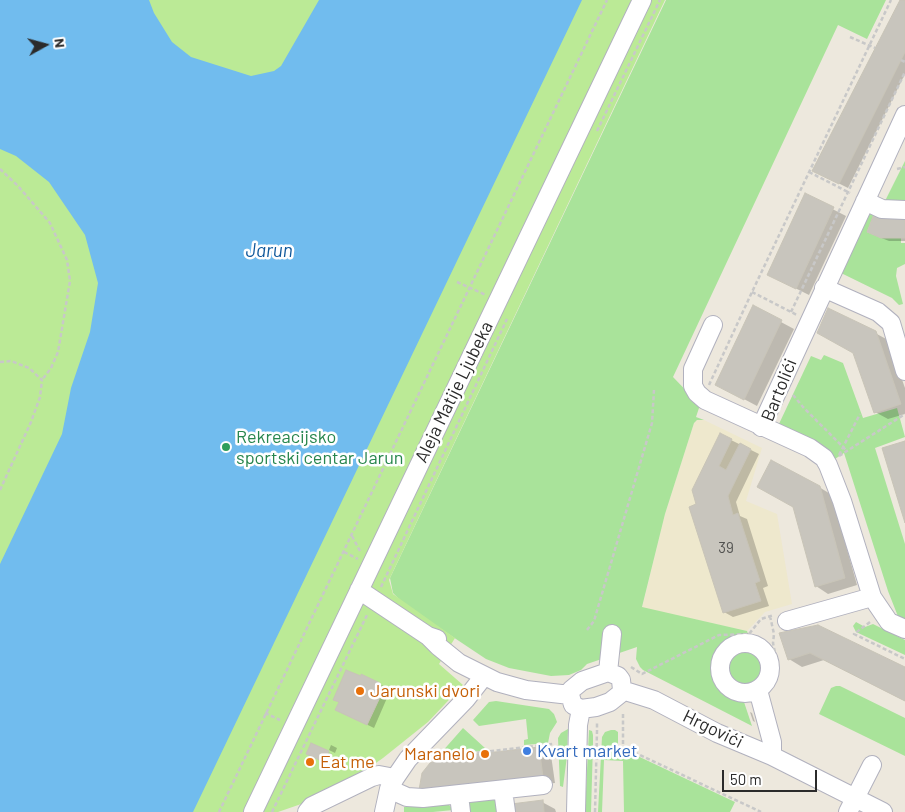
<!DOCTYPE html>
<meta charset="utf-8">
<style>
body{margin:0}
#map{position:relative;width:905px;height:812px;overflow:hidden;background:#ede8dd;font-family:Barlow,sans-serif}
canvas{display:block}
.north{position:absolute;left:20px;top:20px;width:50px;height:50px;-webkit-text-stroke:4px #fff;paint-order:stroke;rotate:83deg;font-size:14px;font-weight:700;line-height:20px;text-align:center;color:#2b2b2b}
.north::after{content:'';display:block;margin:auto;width:18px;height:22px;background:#2b2b2b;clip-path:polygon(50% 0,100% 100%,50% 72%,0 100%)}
.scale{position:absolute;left:722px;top:770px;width:95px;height:22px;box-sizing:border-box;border:2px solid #2b2b2b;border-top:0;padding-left:6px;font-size:15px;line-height:18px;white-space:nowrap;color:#2b2b2b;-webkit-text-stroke:4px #fff;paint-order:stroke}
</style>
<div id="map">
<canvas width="905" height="812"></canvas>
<div class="north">N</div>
<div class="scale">50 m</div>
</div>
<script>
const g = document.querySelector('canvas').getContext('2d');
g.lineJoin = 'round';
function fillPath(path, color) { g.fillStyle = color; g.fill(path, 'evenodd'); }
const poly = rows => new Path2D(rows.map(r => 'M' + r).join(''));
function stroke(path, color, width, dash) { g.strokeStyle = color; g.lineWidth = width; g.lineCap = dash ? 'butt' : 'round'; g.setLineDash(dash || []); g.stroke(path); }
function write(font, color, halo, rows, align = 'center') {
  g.font = font + ' Barlow,sans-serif'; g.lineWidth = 5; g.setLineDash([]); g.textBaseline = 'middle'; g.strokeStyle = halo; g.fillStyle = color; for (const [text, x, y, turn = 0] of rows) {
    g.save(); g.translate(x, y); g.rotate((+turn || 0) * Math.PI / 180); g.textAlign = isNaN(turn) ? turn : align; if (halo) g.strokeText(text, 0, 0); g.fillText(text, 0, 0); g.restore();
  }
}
fillPath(poly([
 [697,420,704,420,762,448,746,501,777,514,792,604,765,612,747,631,642,608,665,514,694,423]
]), '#eee8cd');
fillPath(poly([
 [666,0,886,0,867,39,838,25,673,377,700,405,696,417,704,420,697,420,694,423,665,514,642,607,747,631,749,637,738,638,727,643,716,659,715,677,727,692,743,699,752,726,643,670,640,667,636,659,637,647,587,664,581,670,569,675,551,676,509,668,486,659,405,605,393,593,390,578],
 [905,161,905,204,884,203],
 [868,214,874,214,867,232,881,238,901,238,901,243,905,243,905,264,897,268,896,276,903,304,899,305,892,298,841,273],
 [824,355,843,363,863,418,897,408,905,437,875,448,905,544,905,622,899,619,888,591,844,453,832,461,778,426,811,356,821,360],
 [856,622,865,627,873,624,905,640,905,655,856,632,853,626],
 '727 668a18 18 0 1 1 36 0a18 18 0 1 1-36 0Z',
 [836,686,840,686,905,718,905,756,819,714,831,688],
 [496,701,549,709,554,714,557,722,550,733,548,743,524,745,524,740,528,739,526,719,479,726,473,720,489,702],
 [463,728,485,748,482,751,440,754],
 [568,729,567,756,563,787,560,786,558,738,561,733],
 [589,730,592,731,593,735,593,744,591,812,585,812],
 [611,730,615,730,618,732,618,754,627,755,627,751,735,802,730,812,624,812,623,761,604,760,602,812,598,812,602,737,605,732],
 [493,797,498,802,499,812,466,812,465,806,471,799],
 [447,802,453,810,433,812,404,812,404,807,425,807]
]), '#a9e39a');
fillPath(poly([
 [0,0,665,0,389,580,393,594,455,638,439,664,463,685,428,722,383,758,356,777,307,802,278,812,0,812]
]), '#bbea96');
fillPath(poly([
 [0,0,149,0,154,13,172,42,191,57,251,76,274,71,281,66,319,0,582,0,193,812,0,812,0,564,62,434,71,388,90,332,98,283,85,235,49,182,16,156,0,149]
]), '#71bcee');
fillPath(poly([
 [901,0,905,0,905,74,848,188,822,175],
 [805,195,846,216,809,295,781,281],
 [885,220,905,220,905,241,889,241,874,235],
 [753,307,794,329,757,406,729,391],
 [875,333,888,340,905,388,905,414,888,419,875,412,854,352],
 [731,440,759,454,736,502,740,516,747,519,768,586,763,588,769,606,733,617,724,612,698,505],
 [819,487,832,495,857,585,828,594,816,586],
 [780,634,905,669,905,701,824,660,802,667,789,659],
 [362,676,386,687,382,695,387,698,374,728,343,713,340,703],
 [750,712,752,713,755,722,753,721],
 [331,745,337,748,335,753,329,750],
 [538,748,551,755,555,783,433,797],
 [328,752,332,754,328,763,311,755],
 [542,802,555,809,556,812,513,812]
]), '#0003');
const building = poly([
 [900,0,905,0,905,52,839,184,812,171,900,0],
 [805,193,834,207,796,289,767,275,805,193],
 [874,214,885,218,905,219,905,238,881,238,867,232,874,214],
 [753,305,782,320,744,400,715,385,753,305],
 [828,308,876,331,901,404,874,413,853,353,817,333,828,308],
 [720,433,732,439,719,466,726,470,740,443,751,449,728,496,733,515,738,513,760,581,755,583,761,601,723,613,689,507,696,504,692,490,720,433],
 [905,441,905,523,882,448,905,441],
 [771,460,820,486,845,578,815,587,793,507,757,487,771,460],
 [818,625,905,667,905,701,810,653,788,660,779,633,818,625],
 [346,670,361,676,361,674,380,683,377,691,382,693,367,725,335,710,339,702,333,700,346,670],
 [311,743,329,751,324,762,306,754,311,743],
 [539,747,543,777,419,790,422,773,430,763,442,758,539,747],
 [543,800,544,812,512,812,511,804,543,800]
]);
fillPath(building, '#c8c5bd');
stroke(building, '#c8c4b7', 1);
const minor = poly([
 [865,201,882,209,905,210],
 [824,288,878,312,891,323,905,371],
 [713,325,693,369,693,386,697,393,705,400,810,448,824,458,828,465,842,501,872,597,889,622,905,629],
 [761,427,905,115],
 [359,590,428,636,437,639],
 [787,621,872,597],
 [428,636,438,646,459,663,497,682,526,690,570,695],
 '720 668a25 25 0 1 1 50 0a25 25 0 1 1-50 0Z',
 [608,672,618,676,621,680,622,690,620,694,610,702,596,707,581,709,573,705,570,695,571,690,582,681,608,672],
 [608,672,612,634],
 [622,690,654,700,717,733,772,756,883,812],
 [758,690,772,742,772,756],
 [389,789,407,797,423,798,543,785],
 [503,790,506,812],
 [459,795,461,812],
 [253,812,642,0],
 [307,812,312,806,372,777,379,775,395,778],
 [384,812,389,789,395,778,408,759,466,699,484,676],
 [576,812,578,725,581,709],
 [848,812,872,765]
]);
stroke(minor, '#b1b1be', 20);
stroke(poly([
 [850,37,875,48],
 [901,60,905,62],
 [597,131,660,0],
 [0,169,18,186,50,223,67,260,70,281,58,352,51,368,42,380],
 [897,169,905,167],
 [809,172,850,193],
 [457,282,486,295],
 [752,292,797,315],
 [791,312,905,72],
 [0,362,11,361,29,368,42,380,40,397,31,422,0,490],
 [709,385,752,292,891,0],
 [793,395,803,407,847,451],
 [839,455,860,414],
 [839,456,905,414],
 [352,536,361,553],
 [344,552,358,559],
 [381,587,507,319],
 [770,616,774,634,773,643,778,667,772,687],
 [870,622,854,634,905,659],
 [587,630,594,621,652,423,654,390],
 [631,667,642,674,719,635,749,634,761,619,774,615],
 [265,713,280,720],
 [623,714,623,747,761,812],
 [432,758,553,744],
 [219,812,607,0],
 [272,812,368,613],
 [595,812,597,731,597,723,595,723]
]), '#c8c8c8', 2.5, [4, 2.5]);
stroke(minor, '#fff', 18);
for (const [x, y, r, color] of [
 [226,447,5,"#2e9e5b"],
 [360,691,5,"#e8710a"],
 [527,751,5,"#3f7fe0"],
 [485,754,5,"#e8710a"],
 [310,762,5,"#e8710a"]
]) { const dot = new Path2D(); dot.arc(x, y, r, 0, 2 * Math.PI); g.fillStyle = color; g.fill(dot); stroke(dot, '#fff', 2); }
write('15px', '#525250', null, [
 ["39",726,548]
]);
write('18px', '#2b2b2b', '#fff', [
 ["Bartolići",779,390,-68],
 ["Aleja Matije Ljubeka",454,392,-64],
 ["Hrgovići",713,729,26]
]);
write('18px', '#27864d', '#fff', [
 ["Rekreacijsko",236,437],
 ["sportski centar Jarun",236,458]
], 'left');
write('18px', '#c56008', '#fff', [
 ["Jarunski dvori",370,691],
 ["Maranelo",475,754,"right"],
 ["Eat me",320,762]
], 'left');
write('18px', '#366cbe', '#fff', [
 ["Kvart market",537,751]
], 'left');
write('italic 19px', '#0f589b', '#fff', [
 ["Jarun",269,251]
]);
</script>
